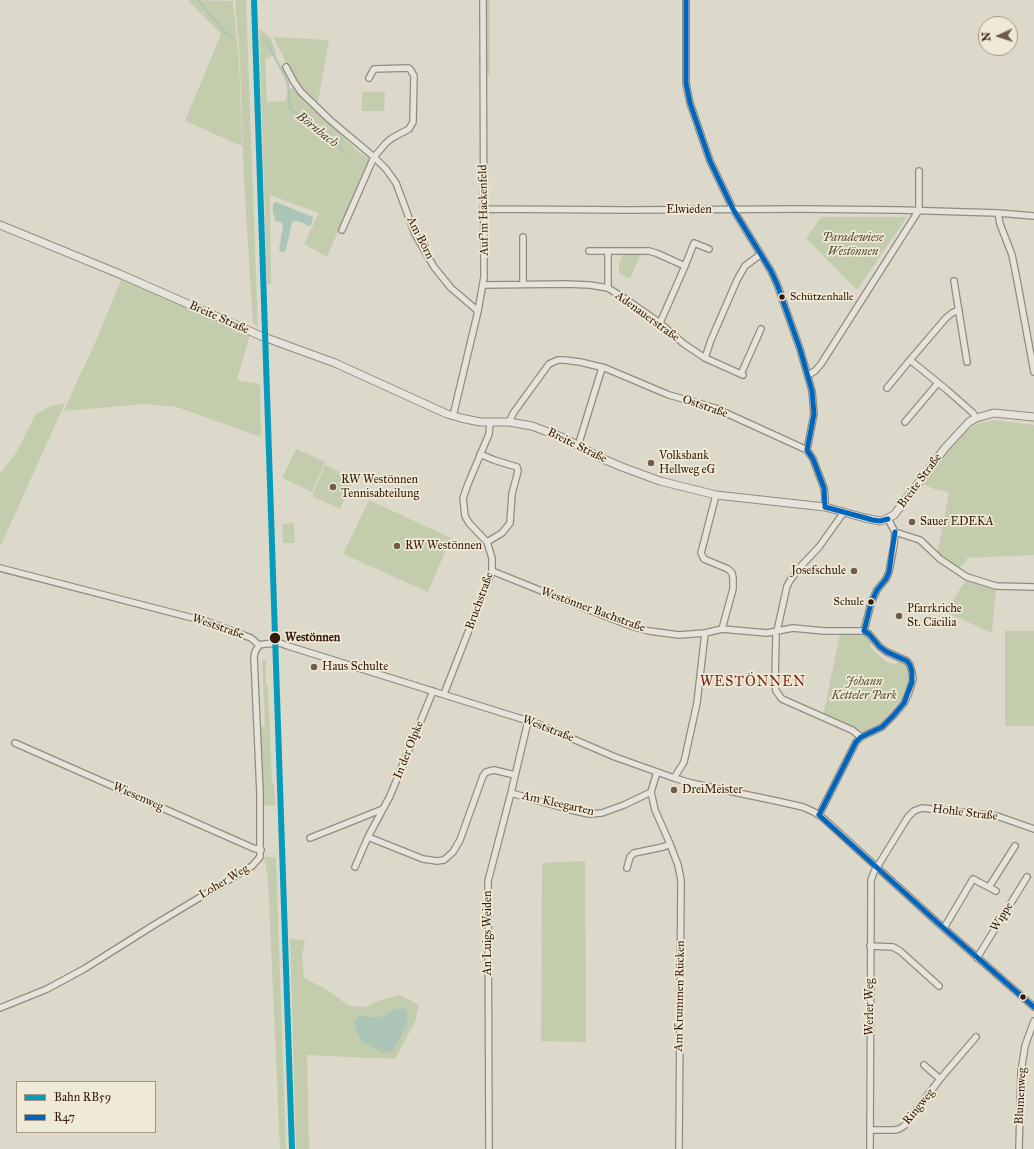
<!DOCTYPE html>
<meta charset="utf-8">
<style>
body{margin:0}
#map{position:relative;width:1034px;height:1149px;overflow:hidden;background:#ddd9ca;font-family:"IM FELL Great Primer",serif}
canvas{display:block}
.legend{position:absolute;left:16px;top:1081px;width:140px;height:52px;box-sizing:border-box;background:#eeead7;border:1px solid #a59684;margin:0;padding:5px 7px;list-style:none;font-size:12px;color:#371908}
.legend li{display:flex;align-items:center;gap:8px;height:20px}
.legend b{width:20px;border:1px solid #a59684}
.north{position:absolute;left:978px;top:16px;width:40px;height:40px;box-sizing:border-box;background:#eeead7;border:1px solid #a59684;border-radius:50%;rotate:267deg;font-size:11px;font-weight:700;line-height:16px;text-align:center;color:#371908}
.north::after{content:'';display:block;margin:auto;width:14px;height:18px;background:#715c4c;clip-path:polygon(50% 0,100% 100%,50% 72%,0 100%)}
</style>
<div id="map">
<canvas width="1034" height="1149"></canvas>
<ul class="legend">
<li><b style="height:5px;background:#069bba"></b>Bahn RB59</li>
<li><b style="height:5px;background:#0065bd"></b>R47</li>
</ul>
<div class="north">N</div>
</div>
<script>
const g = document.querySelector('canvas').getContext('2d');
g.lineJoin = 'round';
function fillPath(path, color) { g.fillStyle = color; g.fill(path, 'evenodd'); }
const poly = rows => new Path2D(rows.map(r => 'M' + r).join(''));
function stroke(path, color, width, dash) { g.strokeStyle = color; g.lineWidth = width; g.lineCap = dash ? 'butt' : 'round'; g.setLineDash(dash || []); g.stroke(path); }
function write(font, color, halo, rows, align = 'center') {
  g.font = font + ' "IM FELL Great Primer",serif'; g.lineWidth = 3.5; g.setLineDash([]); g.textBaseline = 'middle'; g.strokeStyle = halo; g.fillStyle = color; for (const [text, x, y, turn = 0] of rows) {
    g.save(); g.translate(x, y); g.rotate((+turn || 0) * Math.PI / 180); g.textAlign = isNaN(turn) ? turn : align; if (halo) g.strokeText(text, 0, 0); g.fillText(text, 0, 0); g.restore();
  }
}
fillPath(poly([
 [188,0,233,1,239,62,242,146,185,121,221,34],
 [235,0,246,0,258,327,253,323,244,183,240,63],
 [485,0,490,0,490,75,484,75],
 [259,29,270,37,277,54,265,59,267,102,286,101,288,88,293,88,356,149,369,159,327,257,304,244,319,213,270,195,271,284,267,284],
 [273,37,329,40,318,102,298,84],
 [362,92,385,92,384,111,362,111],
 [821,217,907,217,857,290,806,238],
 [641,254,630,279,619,273,619,263,622,258,622,255],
 [122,278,250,334,237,380,260,384,261,437,177,407,145,404,64,411,78,379,92,350],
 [65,403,61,412,0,547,0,474,16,453,36,414,51,406],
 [993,420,1034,425,1034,555,967,558,965,563,958,568,937,555,949,492,934,489,922,483,962,433,976,424],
 [296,449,325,462,312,492,282,478],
 [325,465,354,479,340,509,312,496],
 [369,500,451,538,428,592,343,554],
 [294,523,295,543,283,543,282,524],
 [966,580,996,590,992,633,945,612],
 [1005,631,1034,631,1034,726,1005,726],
 [863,633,872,641,870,647,885,661,895,665,899,660,903,662,909,668,909,684,905,694,880,723,862,732,823,716,840,634],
 [262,660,266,660,266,684,268,685,272,783,274,785,275,806,263,805,260,727,265,726],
 [264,857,276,857,286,1149,280,1149,268,879],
 [585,861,586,1042,541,1041,542,863],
 [290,939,305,940,302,956,304,978,329,991,349,1006,365,1007,381,1000,400,995,419,1005,415,1022,395,1059,307,1055,309,1149,296,1149],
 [403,1008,408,1012,407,1024,401,1037,362,1015,375,1018,385,1015,395,1009]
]), '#c4ccae');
fillPath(poly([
 [276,202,313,217,311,225,308,226,301,222,296,221,292,222,286,250,285,251,281,252,279,249,283,226,282,223,274,220,275,215,273,215,273,204],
 [403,1008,408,1012,407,1024,401,1037,392,1051,384,1053,373,1048,361,1040,355,1028,354,1022,357,1017,362,1015,375,1018,385,1015,395,1009]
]), '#acc5b6');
stroke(poly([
 [198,0,225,32,233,39],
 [262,38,266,41,277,61,288,83,290,108,325,138,336,142,345,153]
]), '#acc5b6', 2);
const minor = poly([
 [686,0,686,83,690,103,710,161,733,209,771,271,777,284,800,349,812,391,814,414,807,450,813,459,824,488,825,496,825,507],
 [286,67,294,82,301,92,330,120,374,157,386,169,396,183,415,234,434,267,451,288,478,311],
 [919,171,919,210],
 [483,209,628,210,801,209,899,210,998,213,1034,216],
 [998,213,1000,224,1012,255,1017,280,1034,372],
 [342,230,374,157,386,143,392,138,409,129,413,122,414,76,410,69,408,68,374,69,369,78],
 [523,237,523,284],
 [589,251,608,251],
 [954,281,967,362],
 [483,285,566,284,590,285,608,288,627,300,660,323,684,344,705,358,743,375],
 [608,288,608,251,649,251,656,253,685,266,694,243,709,249],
 [959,310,952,313,946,318,910,360,947,390,973,413,976,418],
 [660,323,685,266],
 [705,358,711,340,737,280,745,266,761,254],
 [741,374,761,329],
 [808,375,815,371,821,364,919,210],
 [887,388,910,360],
 [453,416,478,311,484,277,483,0],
 [509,422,514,412,549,364,558,360,564,360,580,362,605,368,669,395,715,408,807,450],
 [905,422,938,383],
 [578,446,602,368],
 [480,454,494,460,517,467,518,471,512,494,510,523,502,533,487,542],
 [716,495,701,553,704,559,728,569,732,573,733,578,733,589,722,629],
 [888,519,895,532],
 [895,532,920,540,940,559,967,577,996,586,1034,587],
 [0,568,208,622,251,638,259,645],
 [492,571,574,604,631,626,649,631,679,635,705,633,722,629,767,633,793,628,824,631,864,631,869,634,880,647,887,652,907,661,910,665,912,672,913,679,908,695,904,703,893,716,882,727,861,737,856,742,819,815],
 [777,631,787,586,791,579,801,566,819,547,844,512],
 [864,631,871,603,877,590,886,579,889,572,894,545,895,532],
 [776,636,775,682,776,691,782,699,852,730,861,737],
 [259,645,265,644,280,643,288,646,538,724,615,757,674,778,691,783,781,802,803,807,814,812,823,818,938,923,1034,1007],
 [444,694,492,571,492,558,487,542,469,523,465,516,463,498,468,484,489,434,490,423],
 [15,743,253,848,261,850],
 [674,778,684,762,697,703,705,633],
 [511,793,571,810,589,814,602,813,624,805,651,792,657,772],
 [368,837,423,859,437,861,444,860,453,852,460,840,483,776,486,772,494,770,515,775],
 [310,838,383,809],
 [670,844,678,865,681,880,679,1149],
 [355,867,368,837,390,796,433,691],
 [627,868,630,857,634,853,663,847,670,844,655,810,651,792],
 [989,887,1015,846],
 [944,928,973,879,996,891],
 [870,946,893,947,900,951,939,986],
 [977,958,1027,877],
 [0,1008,47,989,84,969,154,925,252,866,260,857,260,793,254,657,255,652,259,645],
 [924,1065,940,1079],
 [870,1130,894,1130,899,1129,904,1126,940,1079,976,1037],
 [489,1149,488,881,511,793,528,721],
 [870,1149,871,896,871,880,874,872,908,817,914,811,922,808,997,816,1034,829],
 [1019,1149,1021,1072,1025,1046,1034,1021]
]);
const tertiary = poly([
 [0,225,122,275,261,336,335,363,447,414,461,418,480,422,509,422,532,426,564,438,601,458,622,467,660,481,716,495,825,507,865,518,880,521,884,520,894,515,945,448,969,422,976,418,994,413,1034,417]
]);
stroke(minor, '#928b80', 8);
stroke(tertiary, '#928b80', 9);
stroke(minor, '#e6e3db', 5.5);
stroke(tertiary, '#e6e3db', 7);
stroke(poly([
 [686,0,686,83,690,103,710,161,733,209,771,271,777,284,800,349,812,391,814,414,807,450,813,459,824,488,825,507],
 [825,507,873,520,880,521,888,519],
 [864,631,871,603,877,590,886,579,889,572,895,532],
 [819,815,938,923,1034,1007],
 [819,815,856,742,861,737,882,727,893,716,904,703,912,682,912,672,910,665,907,661,887,652,880,647,869,634,864,631]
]), '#0065bd', 5);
stroke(poly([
 [254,0,292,1149]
]), '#069bba', 6);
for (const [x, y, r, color] of [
 [782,297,3.5,"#371908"],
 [651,463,4,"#715c4c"],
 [333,487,4,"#715c4c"],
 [912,522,4,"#715c4c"],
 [397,546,4,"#715c4c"],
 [854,571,4,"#715c4c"],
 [871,602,3.5,"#371908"],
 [899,616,4,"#715c4c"],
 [275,638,6,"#371908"],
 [314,667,4,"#715c4c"],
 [674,790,4,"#715c4c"],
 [1023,997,3.5,"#371908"]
]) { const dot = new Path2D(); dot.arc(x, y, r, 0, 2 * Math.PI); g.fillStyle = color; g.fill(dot); stroke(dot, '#eeead7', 1.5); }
write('11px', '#371908', '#eeead7', [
 ["Schützenhalle",790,297],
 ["Schule",864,602,"right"]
], 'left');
write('12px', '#371908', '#eeead7', [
 ["Auf'm Hackenfeld",484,210,-91],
 ["Elwieden",689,210],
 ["Am Börn",420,238,63],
 ["Adenauerstraße",647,317,36],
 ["Breite Straße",219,318,24],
 ["Oststraße",705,407,19],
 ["Breite Straße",577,446,26],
 ["Breite Straße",920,481,-53],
 ["Bruchstraße",480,601,-70],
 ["Westönner Bachstraße",593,610,20],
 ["Weststraße",218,627,19],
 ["Weststraße",548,729,21],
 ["In der Olpke",409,750,-68],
 ["Wiesenweg",138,797,24],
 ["Am Kleegarten",558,804,13],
 ["Hohle Straße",965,813,7],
 ["Loher Weg",224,882,-31],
 ["Wippe",1002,917,-58],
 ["An Luigs Weiden",488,933,-90],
 ["Am Krummen Rücken",680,996,-89],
 ["Werler Weg",870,1007,-90],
 ["Blumenweg",1021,1096,-87],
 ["Ringweg",919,1107,-51]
]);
write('italic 12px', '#5b4c33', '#eeead7', [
 ["Paradewiese",853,238],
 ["Westönnen",853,252],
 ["Johann",864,682],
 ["Ketteler Park",864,696]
]);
write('12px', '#371908', '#eeead7', [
 ["Volksbank",659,456],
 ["Hellweg eG",659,470],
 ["RW Westönnen",341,480],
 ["Tennisabteilung",341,494],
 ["Sauer EDEKA",920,522],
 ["RW Westönnen",405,546],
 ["Josefschule",846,571,"right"],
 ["Pfarrkriche",907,609],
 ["St. Cäcilia",907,623],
 ["Haus Schulte",322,667],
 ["DreiMeister",682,790]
], 'left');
write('bold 12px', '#371908', '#eeead7', [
 ["Westönnen",285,638]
], 'left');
write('italic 13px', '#544a3a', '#eeead7', [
 ["Börnbach",317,130,38]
]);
g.letterSpacing = '1px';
write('14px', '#7a1f14', '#eeead7', [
 ["WESTÖNNEN",753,683]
]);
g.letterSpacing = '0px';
</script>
